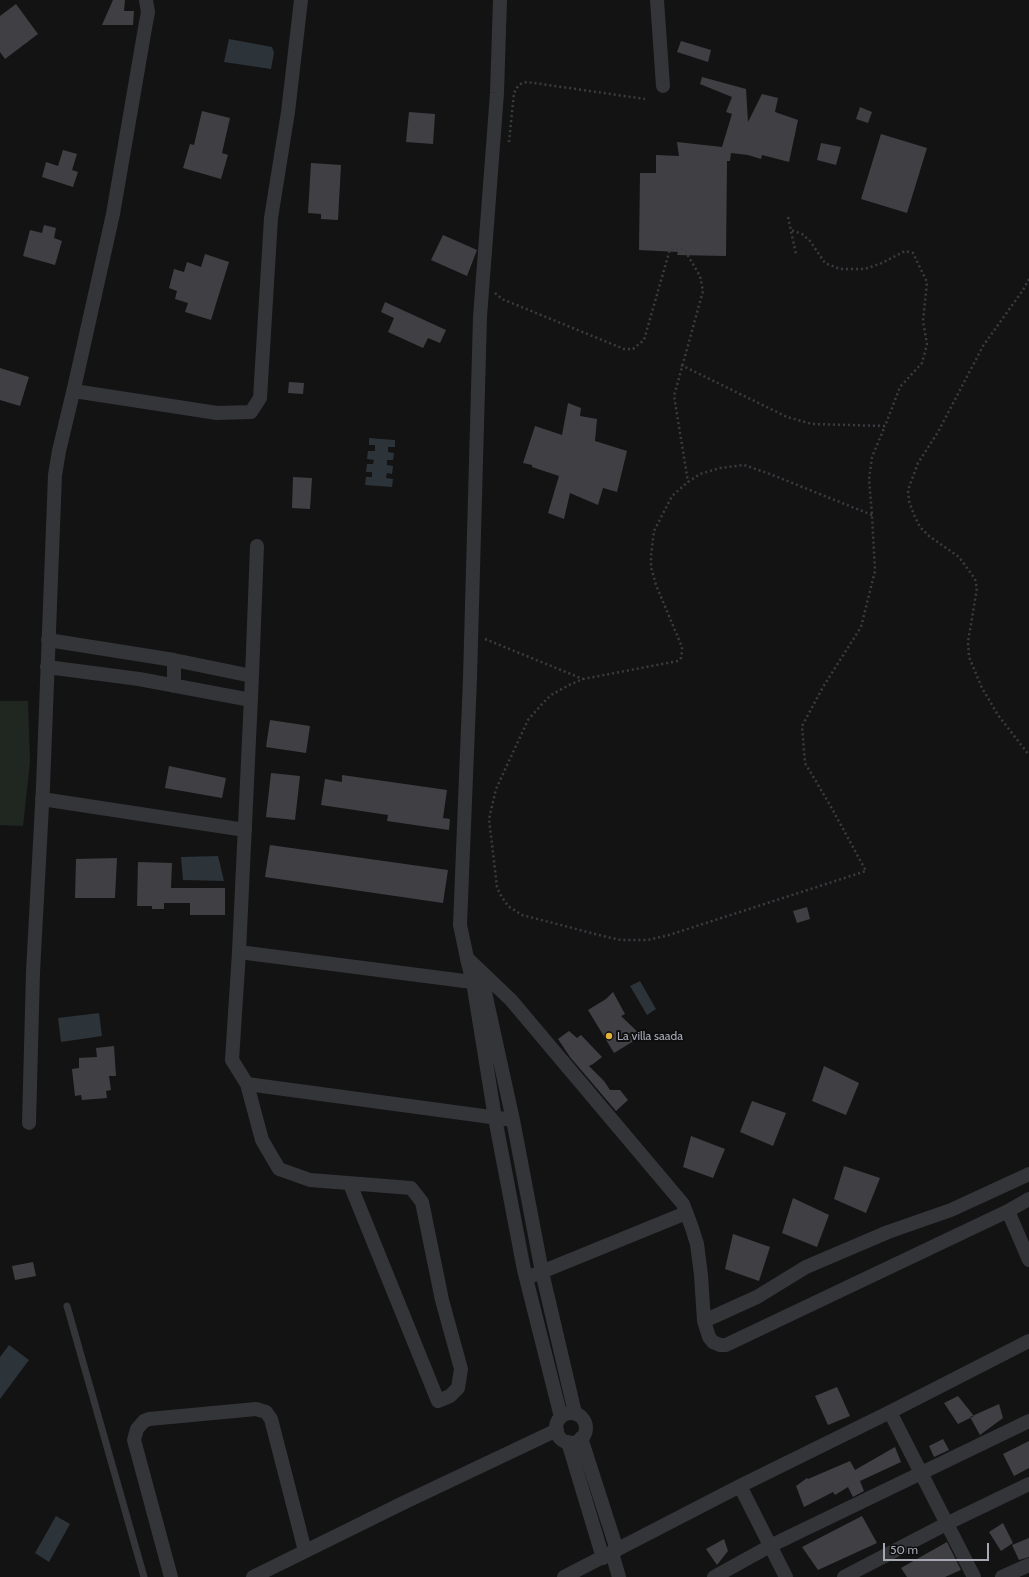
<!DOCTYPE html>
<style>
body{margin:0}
#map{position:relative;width:1029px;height:1577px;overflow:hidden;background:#131314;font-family:Cabin,sans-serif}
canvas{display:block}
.scale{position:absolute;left:883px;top:1543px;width:106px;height:18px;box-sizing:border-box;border:2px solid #a6a9b4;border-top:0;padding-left:5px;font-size:12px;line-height:14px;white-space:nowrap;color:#a6a9b4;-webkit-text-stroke:3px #0e0e0f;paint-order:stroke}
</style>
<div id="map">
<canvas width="1029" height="1577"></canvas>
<div class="scale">50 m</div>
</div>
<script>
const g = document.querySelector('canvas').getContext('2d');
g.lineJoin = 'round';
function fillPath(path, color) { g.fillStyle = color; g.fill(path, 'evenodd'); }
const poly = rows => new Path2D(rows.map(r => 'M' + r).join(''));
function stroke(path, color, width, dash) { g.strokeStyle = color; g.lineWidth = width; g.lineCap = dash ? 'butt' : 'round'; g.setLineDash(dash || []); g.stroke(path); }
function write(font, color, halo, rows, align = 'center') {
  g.font = font + ' Cabin,sans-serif'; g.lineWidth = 4; g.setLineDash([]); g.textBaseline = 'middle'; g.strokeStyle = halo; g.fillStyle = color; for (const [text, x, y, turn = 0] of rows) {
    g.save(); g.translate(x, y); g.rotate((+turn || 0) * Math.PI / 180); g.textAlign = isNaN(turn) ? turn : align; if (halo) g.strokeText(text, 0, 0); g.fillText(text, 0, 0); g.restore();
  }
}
fillPath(poly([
 [0,701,28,701,30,762,23,826,0,825]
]), '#1f2720');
fillPath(poly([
 [229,39,272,47,274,53,271,69,224,62],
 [369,438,395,440,395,447,388,447,388,452,394,453,393,460,387,460,387,465,393,466,392,474,387,473,386,478,393,479,392,487,365,485,366,477,372,477,372,472,366,472,367,464,373,464,374,460,367,459,368,451,375,451,375,445,369,445],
 [218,856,224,881,183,880,181,857],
 [640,981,656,1009,647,1015,630,986],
 [99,1013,102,1036,61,1042,58,1018],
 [9,1345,29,1360,0,1399,0,1357],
 [56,1516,70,1524,49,1562,35,1553]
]), '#2c3339');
fillPath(poly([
 [113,0,125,0,124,11,134,11,133,25,102,25],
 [16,4,38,34,5,59,0,52,0,16],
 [681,41,711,50,708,62,677,52],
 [702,77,746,89,748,122,762,94,778,98,775,112,798,120,789,162,762,155,761,159,748,155,731,153,730,161,727,161,726,256,677,255,678,252,639,250,640,173,656,173,656,155,679,156,677,142,722,147,732,114,726,112,732,97,700,84],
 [860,107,872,112,868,123,856,119],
 [202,111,230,118,222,153,228,155,221,179,183,168,190,144,194,145],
 [409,112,435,114,433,144,406,142],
 [881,134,927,148,907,213,861,199],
 [821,143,841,147,836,165,817,160],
 [63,150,77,154,72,170,78,172,73,187,42,177,46,162,58,166],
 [311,163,341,165,338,220,321,219,321,214,308,213],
 [44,225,56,228,54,238,62,241,55,265,23,256,30,230,42,233],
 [443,235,477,250,467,276,431,260],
 [205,254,229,262,211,320,185,312,188,303,175,299,177,291,169,288,174,269,184,272,187,262,201,267],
 [385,302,446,330,440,343,428,338,423,348,388,332,394,318,381,312],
 [0,368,29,377,20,406,0,400],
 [289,382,304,383,303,394,288,393],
 [568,403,581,408,580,416,597,419,595,441,627,451,617,492,603,488,598,505,570,493,564,519,548,513,559,476,532,467,532,465,523,463,535,426,562,435],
 [293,477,312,478,310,509,292,508],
 [270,720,310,726,306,753,266,747],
 [169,766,226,778,222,798,165,788],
 [271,773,300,776,295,820,266,817],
 [342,775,447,790,443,818,450,819,449,830,387,821,388,815,321,805,325,779,342,782],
 [270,845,448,870,443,903,265,877],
 [117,858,115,898,75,898,76,859],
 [138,862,172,863,171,888,225,888,225,915,190,915,190,903,164,903,164,909,152,909,152,906,137,906],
 [807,907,810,919,797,923,793,911],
 [613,992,625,1014,621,1016,642,1036,614,1053,588,1010,606,999],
 [569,1031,577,1038,581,1035,602,1057,593,1064,589,1066,604,1081,610,1090,620,1090,628,1100,616,1111,570,1057,558,1039],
 [114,1046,116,1076,109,1076,111,1090,106,1091,107,1098,82,1100,81,1095,75,1096,72,1069,79,1068,79,1058,97,1057,96,1048],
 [824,1066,859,1083,846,1115,812,1101],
 [752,1101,786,1113,773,1146,740,1132],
 [691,1136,725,1149,713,1178,683,1167],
 [844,1166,880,1178,866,1213,834,1199],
 [793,1198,829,1215,817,1247,782,1233],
 [733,1234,770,1247,759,1281,725,1269],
 [33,1262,36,1276,15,1280,12,1266],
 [837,1387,850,1416,828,1425,815,1396],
 [958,1396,974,1416,958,1424,944,1403],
 [999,1404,1003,1418,980,1435,970,1417],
 [943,1439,949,1450,934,1457,929,1446],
 [1029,1441,1029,1468,1014,1476,1003,1454],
 [895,1447,901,1462,860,1481,864,1491,853,1497,848,1487,835,1495,833,1492,804,1507,796,1486,807,1478,808,1479,850,1461,855,1470],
 [862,1516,877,1543,818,1570,802,1547],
 [1003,1523,1013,1543,1001,1551,989,1532],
 [1029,1538,1029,1557,1019,1560,1012,1545],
 [724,1539,728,1551,717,1565,706,1549],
 [947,1542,961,1570,945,1577,907,1577,901,1568]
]), '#404044');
stroke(poly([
 [509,142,514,93,518,86,522,83,527,82,645,99],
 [788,217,796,254],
 [1029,279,1023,290,983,346,938,432,918,463,908,490,909,501,914,515,920,527,929,536,959,557,975,579,977,588,968,642,969,657,982,688,998,715,1029,755],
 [495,293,502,299,624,349,633,349,644,340,670,249,684,249,700,276,703,291,674,396,688,482],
 [681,365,787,417,812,424,885,426,900,387,922,363,927,344,923,321,927,282,913,253,905,251,882,263,865,269,840,269,825,263,810,241,802,234,791,230],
 [872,515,770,474,744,465,720,468,700,474,688,482,672,496,654,531,651,556,651,567,656,585,682,647,682,651,681,658,678,661,583,679,569,685,551,695,543,703,528,720,496,789,489,819,497,887,500,894,508,906,522,915,607,937,621,940,648,940,669,935,866,871,830,805,805,763,802,726,823,687,861,627,875,571,872,515,869,479,872,457,885,426],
 [485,639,583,679]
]), '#3a3c40', 2.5, [2, 3]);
stroke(poly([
 [67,1306,144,1577]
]), '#343539', 7);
stroke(poly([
 [500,0,497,93,480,317,470,678,460,925,467,958,511,1000,683,1204,692,1228,697,1244,701,1275,704,1321,757,1297,806,1267,888,1232,951,1210,1029,1174],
 [657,0,663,86],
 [74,391,217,413,251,412,260,398,271,218,288,112,301,0],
 [48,640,174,660,252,676],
 [174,660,174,686],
 [47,667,139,679,251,700],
 [42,799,245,830],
 [239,952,252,676,257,546],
 [467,959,473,982,495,1118,524,1270,561,1417],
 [485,975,484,984,486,997,513,1120,542,1272,575,1413],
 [247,1084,232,1060,239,952,480,983],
 [29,1123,33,972,43,787,55,475,59,451,75,384,113,214,145,28,148,12,146,0],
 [350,1184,438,1401,450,1396,458,1388,461,1369,442,1300,422,1202,411,1188,310,1180,279,1169,262,1140,247,1084,513,1120],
 [1008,1211,1029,1260],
 [534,1275,686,1213],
 [704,1321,709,1337,713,1342,720,1345,726,1345,1008,1211,1029,1199],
 [890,1412,974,1577],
 '556 1428a15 15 0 1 1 30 0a15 15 0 1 1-30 0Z',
 [581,1438,617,1550],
 [568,1442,603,1558],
 [740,1486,786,1577],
 [612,1553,619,1577],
 [171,1577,134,1440,137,1429,144,1421,149,1419,256,1409,266,1412,271,1419,305,1551],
 [253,1577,403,1503,557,1430],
 [564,1577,740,1486,890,1412,1029,1341],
 [714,1577,770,1546,1029,1421],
 [844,1577,946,1524,1029,1484],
 [1002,1577,1029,1565]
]), '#343539', 14);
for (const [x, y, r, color] of [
 [609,1036,4,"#e2b23d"]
]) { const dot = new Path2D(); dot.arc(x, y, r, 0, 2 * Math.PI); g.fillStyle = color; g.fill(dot); stroke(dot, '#0e0e0f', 1.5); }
write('12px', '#a6a9b4', '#0e0e0f', [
 ["La villa saada",617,1036]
], 'left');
</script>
